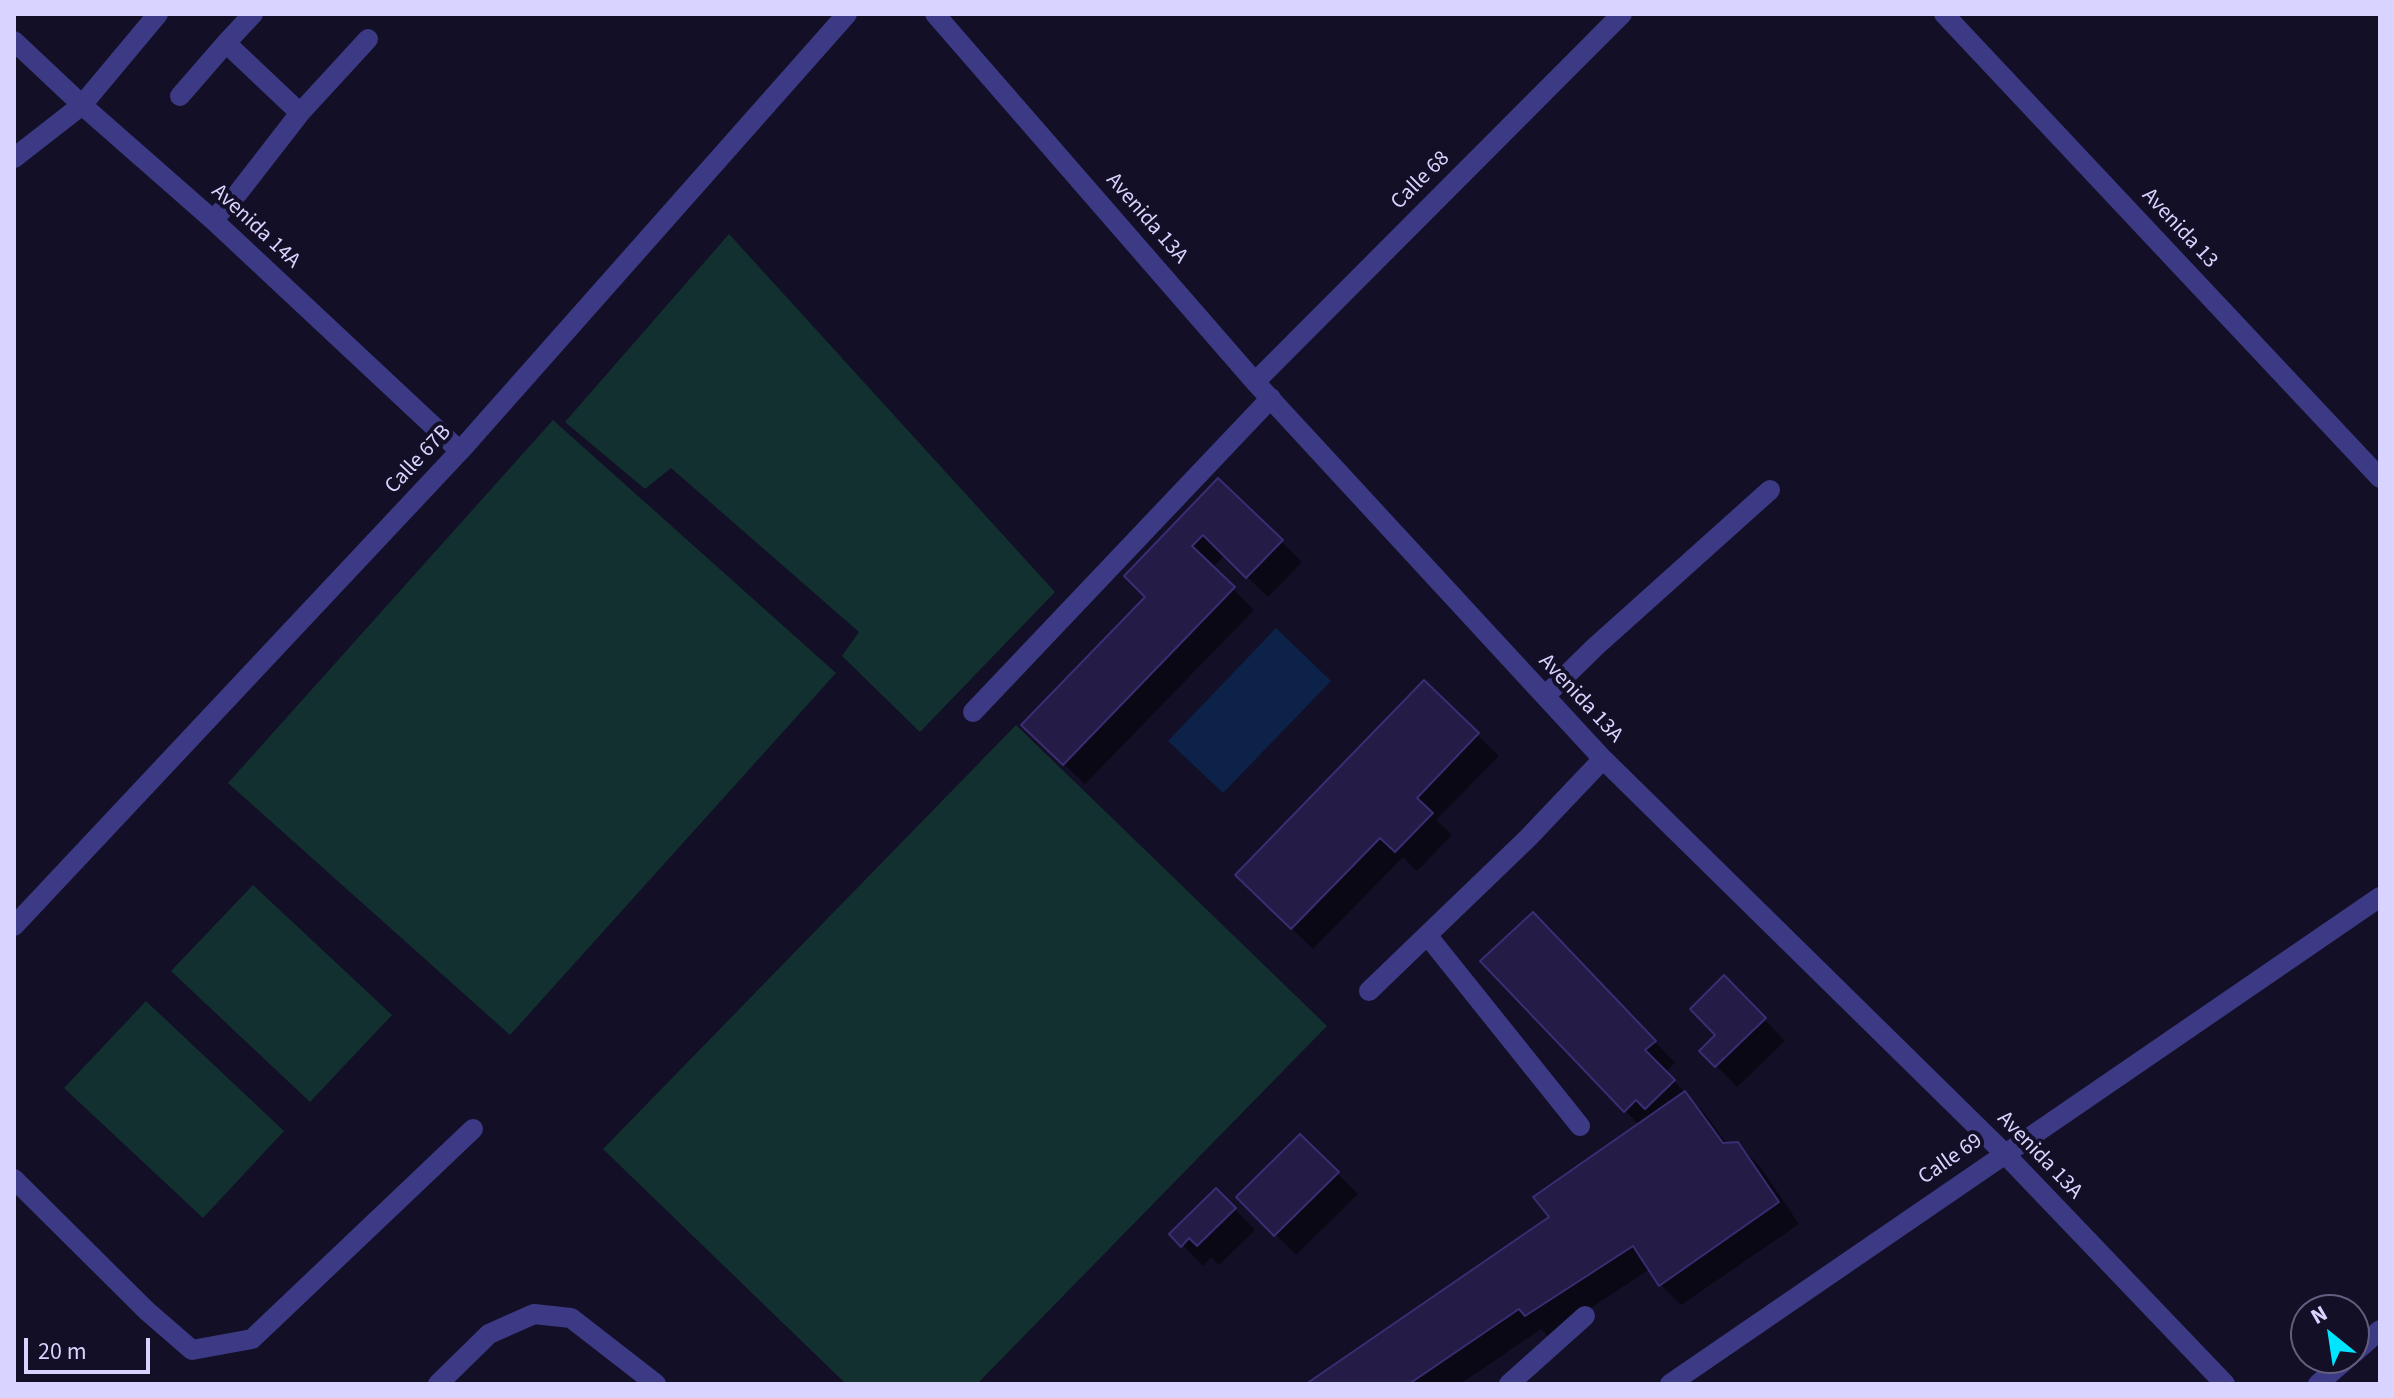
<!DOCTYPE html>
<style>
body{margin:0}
#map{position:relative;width:2394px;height:1398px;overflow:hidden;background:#130f26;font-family:"Source Sans 3",sans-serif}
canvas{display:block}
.frame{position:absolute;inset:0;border:16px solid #d9d4ff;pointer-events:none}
.north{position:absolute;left:2290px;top:1294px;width:80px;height:80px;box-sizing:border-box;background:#130f26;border:2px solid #625e7d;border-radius:50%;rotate:330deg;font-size:22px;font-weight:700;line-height:32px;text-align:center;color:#d9d4ff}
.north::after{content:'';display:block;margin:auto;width:28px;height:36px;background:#00e5ff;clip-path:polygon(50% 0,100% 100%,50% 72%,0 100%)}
.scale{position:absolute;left:24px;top:1338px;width:126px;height:36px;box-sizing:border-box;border:4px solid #d9d4ff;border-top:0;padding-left:10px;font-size:24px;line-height:28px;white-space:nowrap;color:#d9d4ff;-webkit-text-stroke:6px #130f26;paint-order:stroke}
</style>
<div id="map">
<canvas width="2394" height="1398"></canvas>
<div class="frame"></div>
<div class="north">N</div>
<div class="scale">20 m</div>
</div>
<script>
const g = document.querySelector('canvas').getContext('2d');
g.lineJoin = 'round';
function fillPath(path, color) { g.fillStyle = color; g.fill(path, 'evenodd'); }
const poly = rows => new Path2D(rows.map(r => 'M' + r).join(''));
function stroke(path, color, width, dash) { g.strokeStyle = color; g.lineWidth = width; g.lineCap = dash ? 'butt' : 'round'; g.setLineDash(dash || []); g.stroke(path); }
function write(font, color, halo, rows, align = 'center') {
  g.font = font + ' "Source Sans 3",sans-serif'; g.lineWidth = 8; g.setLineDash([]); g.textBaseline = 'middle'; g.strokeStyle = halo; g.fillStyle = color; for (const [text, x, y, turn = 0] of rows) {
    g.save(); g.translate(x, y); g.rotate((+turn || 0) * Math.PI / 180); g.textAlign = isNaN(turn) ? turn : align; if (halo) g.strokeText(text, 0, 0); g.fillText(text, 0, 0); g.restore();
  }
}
fillPath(poly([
 [729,234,1055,592,920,732,842,656,859,632,671,468,645,489,565,422],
 [553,420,836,673,510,1035,228,783],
 [1016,725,1327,1026,977,1384,846,1384,603,1149],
 [253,885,392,1015,310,1102,171,971],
 [146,1001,284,1131,203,1218,64,1088]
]), '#12302f');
fillPath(poly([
 [1276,628,1331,681,1223,793,1168,741]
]), '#0c2248');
fillPath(poly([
 [1218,480,1302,562,1268,597,1225,555,1212,568,1254,610,1085,784,1045,746,1147,597],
 [1424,683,1499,756,1436,820,1452,835,1417,871,1403,857,1313,949,1258,896],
 [1554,935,1675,1063,1665,1072,1705,1114,1728,1145,1737,1144,1759,1165,1799,1224,1681,1305,1660,1284,1650,1269,1548,1336,1541,1329,1460,1384,1310,1384,1551,1217,1639,1125,1483,962],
 [1724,978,1785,1041,1737,1087,1702,1051,1718,1035],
 [1300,1137,1358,1194,1296,1255,1239,1197],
 [1216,1190,1255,1230,1219,1265,1211,1257,1203,1266,1172,1234]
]), '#0007');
const building = poly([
 [1218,478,1283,540,1246,578,1203,535,1192,546,1235,587,1063,765,1021,725,1145,597,1124,576,1218,478],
 [1424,680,1479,733,1417,798,1433,813,1395,852,1380,838,1291,929,1235,875,1424,680],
 [1533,912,1656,1041,1645,1050,1675,1080,1645,1109,1636,1100,1624,1112,1480,961,1533,912],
 [1724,975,1766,1018,1715,1067,1699,1051,1715,1035,1690,1009,1724,975],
 [1685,1091,1723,1143,1738,1142,1779,1202,1659,1286,1633,1246,1525,1316,1519,1309,1409,1384,1306,1384,1549,1217,1533,1197,1685,1091],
 [1300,1134,1339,1172,1274,1236,1236,1197,1300,1134],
 [1216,1188,1236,1208,1197,1246,1189,1238,1181,1247,1169,1234,1216,1188]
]);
fillPath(building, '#241b47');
stroke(building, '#3b2d73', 2);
stroke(poly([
 [935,14,1255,382,1603,759,2004,1153,2225,1384],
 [1944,14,2380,478],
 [14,41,82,105,213,220,460,451],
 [226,43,253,14],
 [180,96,226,43,300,113],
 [14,158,82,105,158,14],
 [213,220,238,193,300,113,368,39],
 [1255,382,1622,14],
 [1545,696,1595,647,1770,490],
 [973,712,1271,398],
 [14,926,460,451,847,14],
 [1427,935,1580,1126],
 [1369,991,1528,838,1603,759],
 [14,1179,147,1311,192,1350,252,1339,473,1129],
 [2354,1353,2380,1330],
 [438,1384,489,1334,534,1314,571,1318,656,1384],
 [1509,1384,1585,1316],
 [1670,1384,2380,897],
 [2318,1384,2348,1358]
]), '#3d3a85', 20);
write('22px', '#d9d4ff', '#130f26', [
 ["Calle 68",1421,181,-45],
 ["Avenida 13A",1146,219,49],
 ["Avenida 14A",255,227,43],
 ["Avenida 13",2179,229,47],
 ["Calle 67B",419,460,-47],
 ["Avenida 13A",1580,699,47],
 ["Avenida 13A",2039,1156,46],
 ["Calle 69",1951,1160,-35]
]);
</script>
